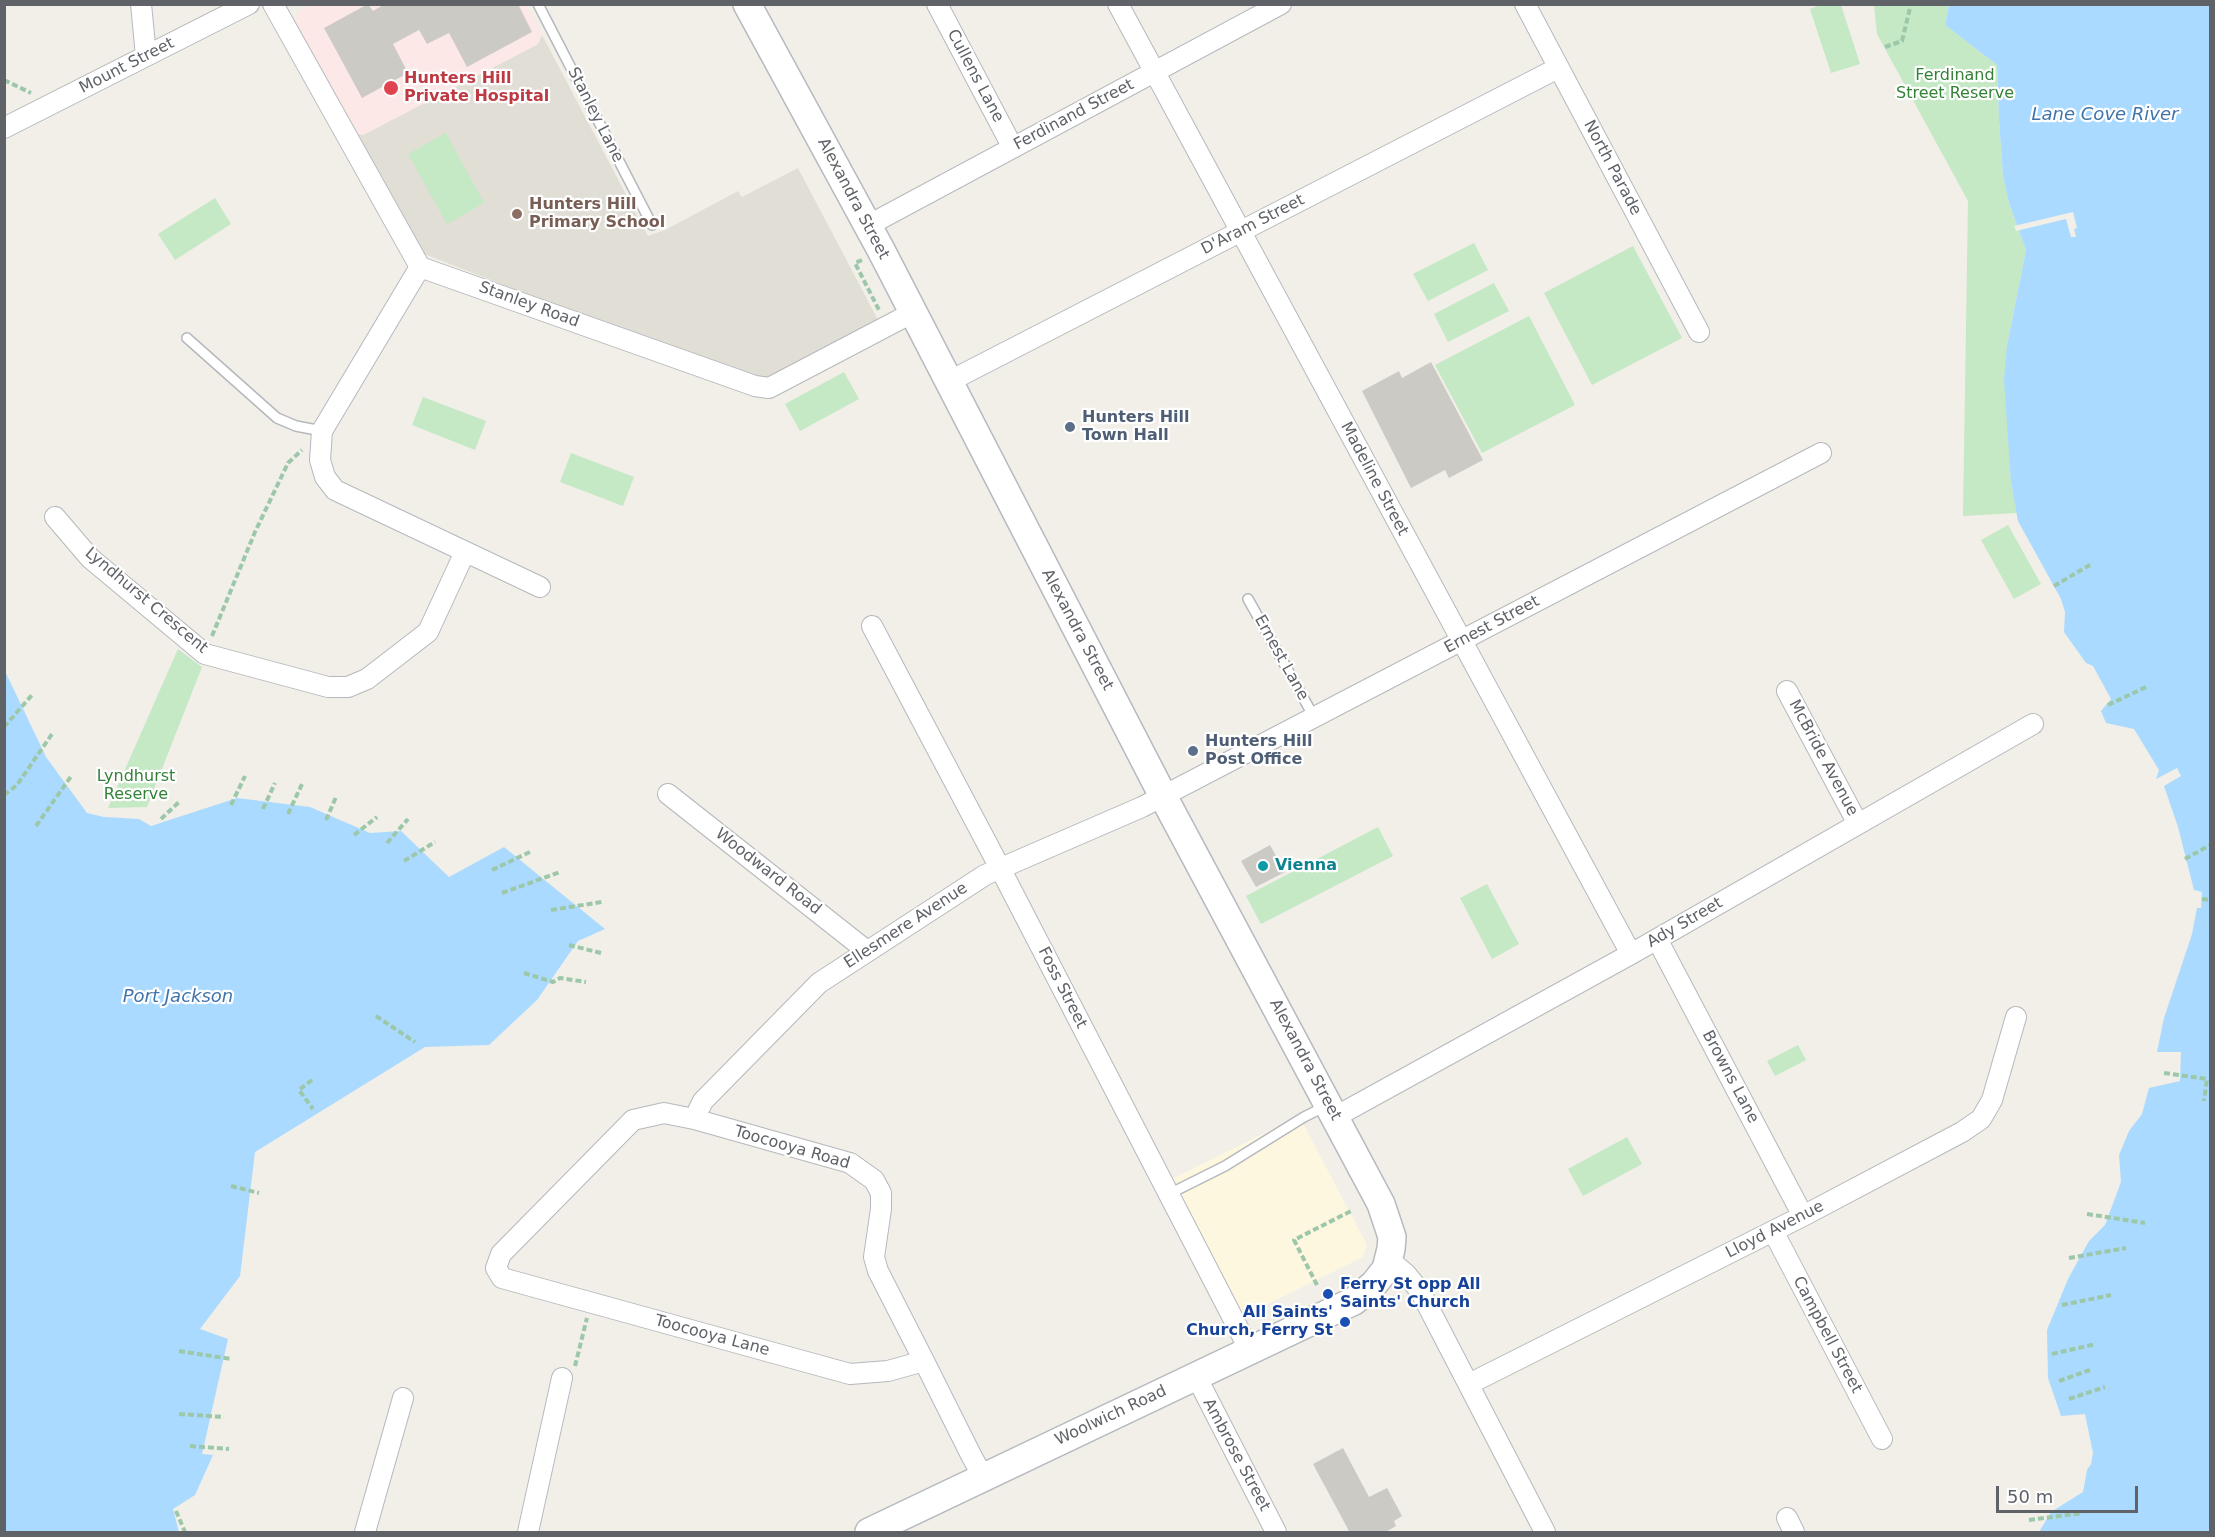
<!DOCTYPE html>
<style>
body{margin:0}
#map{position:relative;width:2215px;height:1537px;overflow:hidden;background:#f1efe8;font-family:"DejaVu Sans",sans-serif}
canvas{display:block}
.frame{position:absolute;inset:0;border:6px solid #5f6368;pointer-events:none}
.scale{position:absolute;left:1996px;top:1486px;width:142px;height:27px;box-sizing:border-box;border:3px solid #5f6368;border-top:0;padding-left:8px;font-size:18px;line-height:21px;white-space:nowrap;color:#5f6368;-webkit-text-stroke:4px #fff;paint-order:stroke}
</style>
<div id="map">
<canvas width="2215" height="1537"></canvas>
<div class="frame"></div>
<div class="scale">50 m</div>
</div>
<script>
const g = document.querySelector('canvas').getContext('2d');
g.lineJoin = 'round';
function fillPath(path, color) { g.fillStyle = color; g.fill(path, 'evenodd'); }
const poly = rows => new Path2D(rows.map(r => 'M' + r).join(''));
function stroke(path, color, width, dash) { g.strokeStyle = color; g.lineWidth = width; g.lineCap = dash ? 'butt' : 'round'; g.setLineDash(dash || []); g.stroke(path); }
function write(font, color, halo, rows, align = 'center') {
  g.font = font + ' "DejaVu Sans",sans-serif'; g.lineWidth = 4.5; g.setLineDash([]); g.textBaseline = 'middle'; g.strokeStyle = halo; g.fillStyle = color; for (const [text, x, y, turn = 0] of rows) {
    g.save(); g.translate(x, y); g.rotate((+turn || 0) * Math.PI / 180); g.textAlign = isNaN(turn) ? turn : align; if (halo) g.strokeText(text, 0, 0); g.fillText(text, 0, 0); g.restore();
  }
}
fillPath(poly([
 [1299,1116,1367,1245,1363,1257,1240,1318,1170,1180]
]), '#fef7e0');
fillPath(poly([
 [542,35,648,236,665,230,738,191,742,197,798,168,878,320,760,385,419,252,354,133,363,135,538,44]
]), '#e1ded6');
fillPath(poly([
 [311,5,526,5,542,35,538,44,363,135,354,133,297,29,296,17,299,11]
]), '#fce8e6');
fillPath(poly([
 [1823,4,1841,5,1860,64,1831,73,1810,9],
 [1874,5,1949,5,1945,25,1997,65,1999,120,2003,176,2009,203,2026,250,2007,346,2011,482,2017,513,1963,516,1968,201,1877,34],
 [446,133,484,203,447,224,408,154],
 [215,198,231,224,175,260,158,234],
 [1474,243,1488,270,1428,301,1413,274],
 [1633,246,1682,338,1592,385,1544,293],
 [1494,283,1509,311,1448,342,1434,314],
 [1529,316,1575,405,1482,453,1435,365],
 [844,372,859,399,800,431,785,404],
 [423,397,486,421,475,450,412,425],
 [571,453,634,477,623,506,560,482],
 [2008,525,2041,584,2014,599,1981,540],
 [178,649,202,667,147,807,108,808],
 [1378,827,1393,856,1261,924,1246,896],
 [1487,884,1519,944,1492,959,1460,898],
 [1798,1045,1806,1060,1775,1076,1767,1061],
 [1627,1137,1642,1164,1583,1196,1568,1169]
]), '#c5e8c5');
fillPath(poly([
 [1949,5,2210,5,2210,1532,2039,1532,2051,1512,2083,1492,2087,1470,2091,1464,2093,1453,2085,1414,2061,1416,2048,1378,2047,1330,2068,1279,2089,1241,2105,1225,2121,1182,2119,1155,2129,1131,2142,1114,2149,1088,2180,1081,2181,1052,2157,1052,2164,1018,2192,934,2197,908,2201,908,2202,892,2194,890,2178,827,2164,786,2181,776,2177,768,2156,779,2159,770,2134,729,2106,723,2101,711,2111,699,2093,666,2086,663,2064,632,2065,612,2061,599,2018,521,2011,482,2004,379,2007,346,2026,250,2009,203,2003,176,1999,120,1997,65,1945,25],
 [4,669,46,757,87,813,104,817,139,819,151,826,237,798,310,807,370,833,401,831,449,877,504,847,605,929,578,941,537,1000,489,1045,425,1047,255,1152,240,1276,200,1329,228,1339,202,1454,213,1455,195,1495,173,1509,179,1532,5,1532]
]), '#aadaff');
fillPath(poly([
 [2073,212,2077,228,2074,229,2076,237,2071,237,2066,219,2016,231,2014,226]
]), '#f1efe8');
fillPath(poly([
 [368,4,373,11,385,4,518,4,532,32,467,67,449,33,427,44,419,30,393,44,408,73,362,98,324,28],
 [1431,362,1483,460,1449,478,1445,470,1411,488,1362,391,1399,371,1402,378],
 [1270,845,1285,872,1256,887,1241,861],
 [1343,1448,1369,1497,1387,1488,1402,1516,1394,1521,1396,1526,1384,1533,1350,1533,1313,1464]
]), '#cccac5');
const lane = poly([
 [538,4,652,225],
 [187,338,277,418,296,426,322,431],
 [1248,599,1314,717],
 [1169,1194,1225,1166,1304,1117,1326,1106]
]);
const street = poly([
 [141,4,146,56],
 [273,4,420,267,755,386,769,388,912,313],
 [937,4,1013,148],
 [1118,4,1631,954],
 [1525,4,1699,332],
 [4,128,249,4],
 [867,226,1281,4],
 [420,267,322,431,320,460,325,477,335,490,540,587],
 [948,382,1558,68],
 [55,517,90,558,205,654,328,687,348,687,367,679,428,632,465,552],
 [872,626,1000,868,1250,1351],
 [1787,691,1858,824],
 [668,794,867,951],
 [1657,939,1803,1216],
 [1335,1117,1631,954,2033,724],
 [694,1119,703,1101,819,983,985,875,1142,807,1821,453],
 [1773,1231,1882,1439],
 [1389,1260,1406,1274,1420,1291,1545,1532],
 [924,1361,888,1371,850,1374,502,1278,496,1268,501,1254,633,1120,664,1113,694,1119,850,1163,874,1180,881,1193,881,1209,874,1257,878,1271,924,1361,971,1455,983,1477],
 [1196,1376,1276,1532],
 [1469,1384,1803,1216,1962,1132,1981,1119,1992,1100,2016,1017],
 [1787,1518,1794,1532],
 [365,1532,403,1398],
 [528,1532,562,1378]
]);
const secondary = poly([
 [747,4,881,250,1163,796,1381,1204,1392,1237,1391,1249,1386,1269,1374,1284,1354,1301,869,1532]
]);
stroke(lane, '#b5b8bc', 12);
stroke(street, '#b5b8bc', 22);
stroke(secondary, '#b6babf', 30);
stroke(poly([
 [1885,47,1902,41,1911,4],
 [4,80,31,93],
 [862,260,855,263,880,312],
 [2054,586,2093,563],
 [212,636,255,532,288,463,302,450],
 [2108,705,2146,687],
 [4,727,32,695],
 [4,795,17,785,52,734],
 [231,805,245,776],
 [263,809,275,783],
 [288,814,302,784],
 [161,819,179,802],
 [326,820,336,797],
 [36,826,72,775],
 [354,835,377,817],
 [387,843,408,819],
 [2185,859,2210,845],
 [404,861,435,842],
 [492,870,532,851],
 [502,893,560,872],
 [2202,899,2210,900],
 [551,910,602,902],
 [569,945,601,953],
 [524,973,553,982,560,978,586,982],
 [376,1016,415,1042],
 [2164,1073,2207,1079,2204,1101],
 [312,1080,299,1090,313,1109],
 [231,1186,259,1193],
 [2087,1214,2145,1223],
 [2069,1258,2126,1248],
 [1317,1285,1294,1240,1353,1210],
 [2062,1305,2111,1295],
 [179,1351,231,1359],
 [2052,1354,2096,1344],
 [575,1366,587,1318],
 [2059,1381,2090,1370],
 [2069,1399,2105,1387],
 [179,1414,224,1417],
 [190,1446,229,1449],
 [176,1511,185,1532],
 [2029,1520,2083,1513]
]), '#9cc7a9', 4, [6, 3]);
stroke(lane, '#fff', 9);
stroke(street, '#fff', 20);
stroke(secondary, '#fff', 27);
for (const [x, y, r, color] of [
 [391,88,8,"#e0444e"],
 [517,214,6,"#8d6e63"],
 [1070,427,6,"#5c6f8a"],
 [1193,751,6,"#5c6f8a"],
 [1263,866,6,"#0f9aa8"],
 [1328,1294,6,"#1a4fb4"],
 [1345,1322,6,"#1a4fb4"]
]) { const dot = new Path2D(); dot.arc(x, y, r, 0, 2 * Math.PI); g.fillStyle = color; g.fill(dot); stroke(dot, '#fff', 2); }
write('16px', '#5f6368', '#fff', [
 ["Mount Street",127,66,-27],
 ["Cullens Lane",975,76,62],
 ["Stanley Lane",595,115,63],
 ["Ferdinand Street",1074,115,-28],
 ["North Parade",1612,168,62],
 ["Alexandra Street",853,199,62],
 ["D'Aram Street",1253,225,-27],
 ["Stanley Road",529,305,20],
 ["Madeline Street",1374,479,62],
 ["Lyndhurst Crescent",146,601,40],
 ["Ernest Street",1492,625,-28],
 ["Alexandra Street",1077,630,62],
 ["Ernest Lane",1281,658,61],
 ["McBride Avenue",1823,758,62],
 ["Woodward Road",768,872,38],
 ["Ady Street",1685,923,-30],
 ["Ellesmere Avenue",906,926,-33],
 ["Foss Street",1062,988,63],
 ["Alexandra Street",1305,1060,62],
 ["Browns Lane",1730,1077,62],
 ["Toocooya Road",792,1148,16],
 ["Lloyd Avenue",1775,1230,-27],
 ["Campbell Street",1827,1335,62],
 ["Toocooya Lane",712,1336,15],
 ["Woolwich Road",1111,1416,-25],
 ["Ambrose Street",1236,1455,62]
]);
write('16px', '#348238', '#fff', [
 ["Ferdinand",1955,76],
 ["Street Reserve",1955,94],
 ["Lyndhurst",136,777],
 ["Reserve",136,795]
]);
write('bold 16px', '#be3a42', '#fff', [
 ["Hunters Hill",404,79],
 ["Private Hospital",404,97]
], 'left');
write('bold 16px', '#785e54', '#fff', [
 ["Hunters Hill",529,205],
 ["Primary School",529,223]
], 'left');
write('bold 16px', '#4e5e75', '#fff', [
 ["Hunters Hill",1082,418],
 ["Town Hall",1082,436],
 ["Hunters Hill",1205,742],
 ["Post Office",1205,760]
], 'left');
write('bold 16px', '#0d838f', '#fff', [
 ["Vienna",1275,866]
], 'left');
write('bold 16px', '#164399', '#fff', [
 ["Ferry St opp All",1340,1285],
 ["Saints' Church",1340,1303],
 ["All Saints'",1333,1313,"right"],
 ["Church, Ferry St",1333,1331,"right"]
], 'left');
write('italic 18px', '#4174aa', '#fff', [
 ["Lane Cove River",2105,115],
 ["Port Jackson",178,997]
]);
</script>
